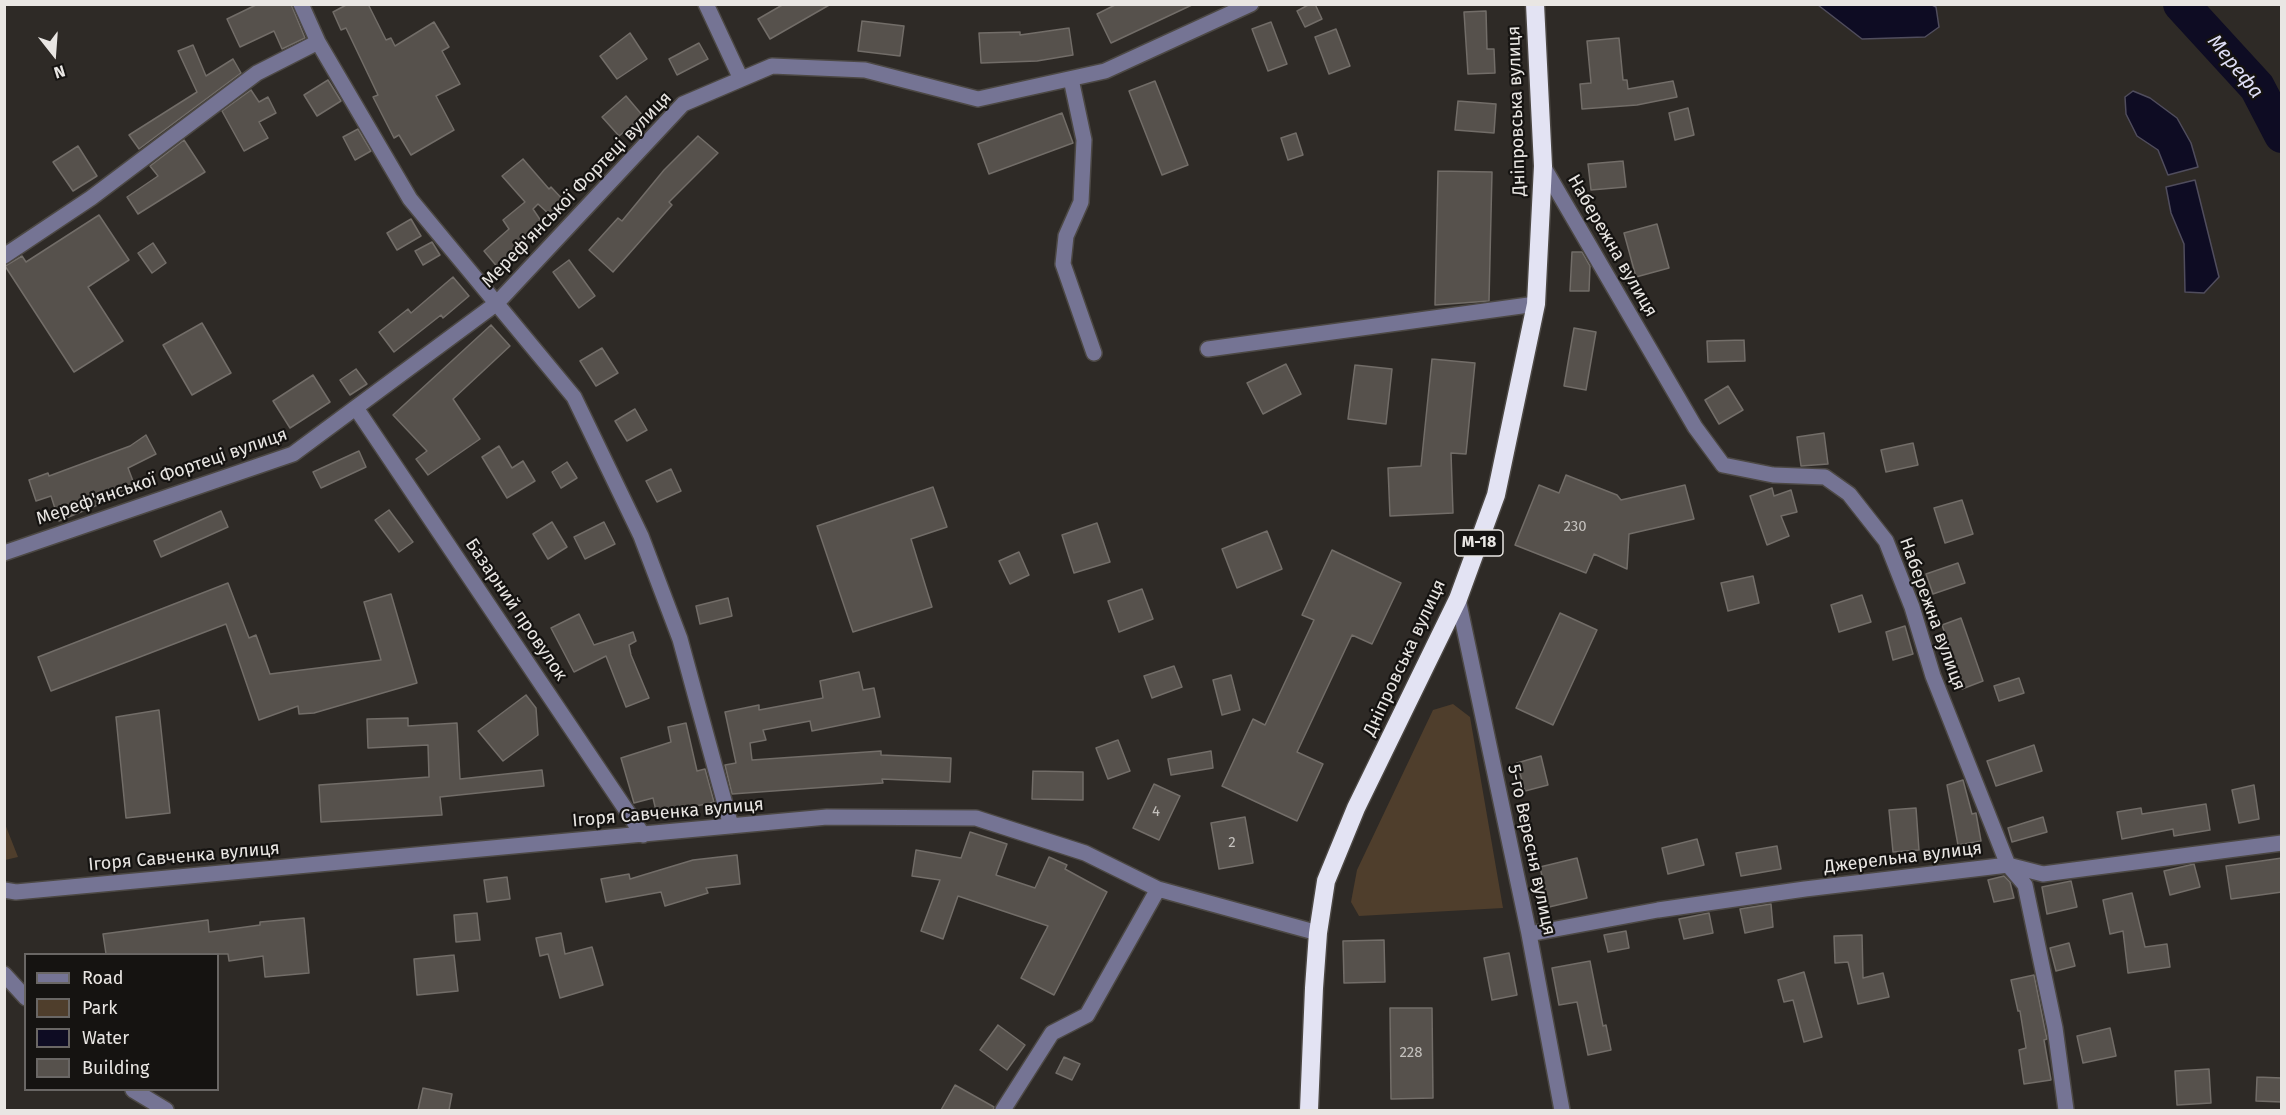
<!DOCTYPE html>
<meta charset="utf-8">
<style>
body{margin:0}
#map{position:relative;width:2286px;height:1115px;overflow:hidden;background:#2e2a26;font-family:"Fira Sans",sans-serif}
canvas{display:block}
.frame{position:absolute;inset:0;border:6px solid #e9e6e3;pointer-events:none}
.legend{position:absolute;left:24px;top:953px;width:195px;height:138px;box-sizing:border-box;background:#151311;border:2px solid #6a6765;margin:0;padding:8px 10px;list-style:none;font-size:18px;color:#e9e6e3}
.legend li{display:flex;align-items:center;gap:12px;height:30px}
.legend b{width:30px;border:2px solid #6a6765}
.north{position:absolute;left:24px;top:24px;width:60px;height:60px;-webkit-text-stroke:4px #151311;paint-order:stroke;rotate:163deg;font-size:16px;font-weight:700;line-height:24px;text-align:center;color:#e9e6e3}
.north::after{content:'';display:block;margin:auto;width:21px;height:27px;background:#e9e6e3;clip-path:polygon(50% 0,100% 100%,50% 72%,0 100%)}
</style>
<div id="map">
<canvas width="2286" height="1115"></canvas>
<div class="frame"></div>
<ul class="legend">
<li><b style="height:8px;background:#757494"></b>Road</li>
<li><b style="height:16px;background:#4f3e2c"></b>Park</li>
<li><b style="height:16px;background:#0e0c23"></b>Water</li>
<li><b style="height:16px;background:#56514c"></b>Building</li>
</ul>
<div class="north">N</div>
</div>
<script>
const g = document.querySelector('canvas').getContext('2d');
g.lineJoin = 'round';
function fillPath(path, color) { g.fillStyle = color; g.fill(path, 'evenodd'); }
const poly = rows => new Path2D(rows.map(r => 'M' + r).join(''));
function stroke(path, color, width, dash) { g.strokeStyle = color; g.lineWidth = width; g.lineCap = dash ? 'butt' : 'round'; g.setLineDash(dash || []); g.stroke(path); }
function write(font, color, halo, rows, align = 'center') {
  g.font = font + ' "Fira Sans",sans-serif'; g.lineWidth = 4.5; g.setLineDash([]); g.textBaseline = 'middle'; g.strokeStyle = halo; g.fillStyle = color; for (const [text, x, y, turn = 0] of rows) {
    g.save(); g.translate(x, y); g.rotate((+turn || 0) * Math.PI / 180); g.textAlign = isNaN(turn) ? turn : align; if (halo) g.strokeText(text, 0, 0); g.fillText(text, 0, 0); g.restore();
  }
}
fillPath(poly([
 [1453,704,1470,717,1503,908,1359,916,1351,902,1357,870,1433,710],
 [5,824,18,857,5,860]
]), '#4f3e2c');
const water = poly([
 [1818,5,1932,5,1936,7,1939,27,1925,37,1862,39,1818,5],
 [2133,91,2150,98,2177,118,2191,143,2198,167,2168,175,2158,150,2137,136,2126,114,2125,97,2133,91],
 [2195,180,2219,277,2204,293,2185,292,2184,244,2171,213,2166,187,2195,180]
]);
fillPath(water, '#0e0c23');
stroke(water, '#504d5d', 1.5);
stroke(poly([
 [2181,4,2257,87,2282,135]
]), '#0e0c23', 36);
const building = poly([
 [258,4,291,4,305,38,282,49,274,31,240,47,227,19,258,4],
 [348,4,368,4,386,40,391,38,395,46,434,22,449,47,442,51,460,84,436,96,454,130,411,155,399,135,394,138,373,97,378,95,346,28,341,30,333,12,348,4],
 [784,4,831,4,770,39,758,19,784,4],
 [1117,4,1194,4,1111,43,1097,14,1117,4],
 [1310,4,1315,4,1322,19,1305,27,1297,11,1310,4],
 [1486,11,1487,49,1494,49,1495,73,1468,74,1464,12,1486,11],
 [862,21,904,26,900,56,858,51,862,21],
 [1271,22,1287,64,1268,71,1252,29,1271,22],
 [1069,28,1073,55,1037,61,981,63,979,33,1020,32,1020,35,1069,28],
 [1336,29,1350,66,1329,74,1315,37,1336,29],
 [630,33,647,59,617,79,600,56,630,33],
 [1619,38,1623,80,1627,80,1628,89,1673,81,1677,97,1637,105,1582,109,1580,84,1591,83,1587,41,1619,38],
 [699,43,708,59,677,75,669,59,699,43],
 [193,45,206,76,233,59,241,73,139,149,129,135,197,92,178,51,193,45],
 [328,80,341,101,317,116,304,95,328,80],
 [1155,81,1188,165,1162,175,1129,91,1155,81],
 [251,90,259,102,268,97,276,113,259,122,268,138,244,151,222,111,251,90],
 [626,96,643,116,619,136,602,117,626,96],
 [1458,101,1496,104,1494,133,1455,130,1458,101],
 [1688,108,1694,135,1675,140,1669,113,1688,108],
 [1062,113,1073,143,989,174,978,144,1062,113],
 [358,129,371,151,355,160,343,137,358,129],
 [1296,133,1303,155,1288,160,1281,138,1296,133],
 [698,136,718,153,669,202,672,205,613,272,589,250,618,218,622,221,664,170,698,136],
 [184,140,205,172,138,214,127,197,158,176,150,166,184,140],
 [78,146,97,176,73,191,53,162,78,146],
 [523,159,549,189,551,187,566,203,551,216,538,204,533,209,543,224,525,240,528,244,499,269,484,251,509,229,503,220,525,202,502,176,523,159],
 [1623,161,1626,187,1591,190,1588,164,1623,161],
 [1438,171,1492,172,1489,301,1435,305,1438,171],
 [99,215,129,260,88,287,123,341,74,372,5,266,22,256,26,262,99,215],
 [411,219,421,236,397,250,387,233,411,219],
 [1657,224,1669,268,1636,277,1624,233,1657,224],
 [432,242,440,255,423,265,415,251,432,242],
 [153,243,166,263,152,273,138,253,153,243],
 [1572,252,1582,252,1590,266,1589,291,1570,291,1572,252],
 [569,260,595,296,579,308,553,272,569,260],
 [453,277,469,296,443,318,441,315,394,352,379,332,408,309,411,313,453,277],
 [202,323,231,373,192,395,163,345,202,323],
 [491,325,510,346,453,399,480,439,428,475,416,459,427,451,393,415,491,325],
 [1574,328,1596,332,1586,390,1564,386,1574,328],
 [1744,340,1745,361,1708,362,1707,341,1744,340],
 [602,348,618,373,596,386,580,361,602,348],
 [1432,359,1475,363,1466,454,1451,453,1453,513,1390,516,1388,468,1421,466,1432,359],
 [1286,364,1301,394,1263,414,1247,383,1286,364],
 [1355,365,1392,369,1386,424,1348,419,1355,365],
 [356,369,367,384,350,395,340,380,356,369],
 [313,375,330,402,290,428,273,401,313,375],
 [1728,386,1743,410,1719,424,1705,400,1728,386],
 [635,409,647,430,627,441,615,421,635,409],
 [1824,433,1828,464,1801,466,1797,437,1824,433],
 [146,435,156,454,128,468,136,489,59,521,51,496,36,501,29,480,48,473,49,476,130,446,146,435],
 [1913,443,1918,465,1886,472,1881,450,1913,443],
 [499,446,512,468,523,461,535,481,507,498,482,457,499,446],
 [359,451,366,467,321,488,313,472,359,451],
 [567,462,577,478,561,488,552,472,567,462],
 [671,469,681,491,657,502,646,481,671,469],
 [1566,475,1617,495,1621,500,1685,485,1694,519,1629,534,1627,569,1594,554,1586,573,1515,545,1539,485,1559,493,1566,475],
 [933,487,947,527,911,539,932,607,853,632,817,526,933,487],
 [1772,488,1774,496,1791,490,1797,512,1781,516,1789,536,1767,545,1750,496,1772,488],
 [1962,500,1973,534,1945,543,1934,508,1962,500],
 [389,510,413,542,399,552,375,520,389,510],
 [221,511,228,527,161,557,154,541,221,511],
 [552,522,567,547,548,559,533,534,552,522],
 [604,522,615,544,585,559,574,537,604,522],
 [1097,523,1110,562,1074,573,1062,535,1097,523],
 [1267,531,1282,569,1237,588,1222,549,1267,531],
 [1332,550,1401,583,1372,644,1352,635,1297,752,1323,764,1297,821,1222,786,1253,719,1265,725,1314,620,1302,615,1332,550],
 [1019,552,1029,575,1010,584,999,561,1019,552],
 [1958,563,1965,583,1933,594,1926,574,1958,563],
 [1753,576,1759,603,1728,611,1721,583,1753,576],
 [228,583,249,638,256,635,270,674,381,660,364,602,391,594,417,683,314,713,299,714,298,706,259,720,226,624,51,691,38,657,228,583],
 [1142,589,1153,619,1119,632,1108,601,1142,589],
 [1862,595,1871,622,1839,632,1831,605,1862,595],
 [728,598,732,616,700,624,696,606,728,598],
 [1560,613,1597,630,1553,725,1516,708,1560,613],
 [579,614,594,645,633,632,636,641,629,645,631,655,649,698,626,707,606,656,574,672,551,628,579,614],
 [1961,618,1983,681,1962,689,1952,665,1956,664,1942,625,1961,618],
 [1905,626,1913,654,1893,660,1886,632,1905,626],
 [1174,666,1182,687,1152,698,1144,676,1174,666],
 [859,672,863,690,874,688,880,717,812,731,810,721,763,730,766,740,750,743,752,760,881,751,881,755,951,758,950,782,882,779,883,783,732,794,725,765,736,763,725,712,759,705,759,710,823,698,820,681,859,672],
 [1231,675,1240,710,1222,715,1213,680,1231,675],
 [2019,678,2024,693,1999,701,1994,686,2019,678],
 [526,695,536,708,538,735,503,761,478,731,526,695],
 [159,710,170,813,126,818,116,717,159,710],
 [408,718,408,726,457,723,460,779,542,770,544,786,440,797,442,815,321,822,319,785,429,777,428,745,368,748,367,719,408,718],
 [686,723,697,771,705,769,714,802,657,815,653,798,634,803,621,758,671,742,668,727,686,723],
 [1118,740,1130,771,1108,779,1096,748,1118,740],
 [2034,745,2042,771,1996,786,1987,761,2034,745],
 [1211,751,1213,768,1171,775,1168,759,1211,751],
 [1541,756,1548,785,1525,791,1517,763,1541,756],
 [1033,771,1083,772,1083,800,1032,799,1033,771],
 [1963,780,1972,814,1976,813,1981,841,1958,845,1947,785,1963,780],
 [1154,784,1180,796,1159,840,1133,828,1154,784],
 [2254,785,2259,819,2239,823,2232,790,2254,785],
 [2206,804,2210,830,2174,836,2173,829,2122,839,2117,812,2141,808,2142,814,2206,804],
 [1916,808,1919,850,1893,852,1889,810,1916,808],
 [1245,817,1253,863,1219,869,1211,823,1245,817],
 [2043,817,2047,832,2012,842,2008,828,2043,817],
 [970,832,1007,844,996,875,1035,888,1049,857,1067,865,1065,869,1107,892,1054,995,1021,978,1048,926,958,896,943,939,921,931,940,880,912,876,916,850,961,858,970,832],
 [1697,839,1704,865,1668,874,1662,848,1697,839],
 [1777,846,1781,869,1741,876,1736,853,1777,846],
 [737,855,740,884,706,888,708,893,665,906,661,892,606,902,601,879,629,874,630,879,693,860,737,855],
 [1577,858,1587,898,1549,907,1540,867,1577,858],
 [2282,858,2282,892,2231,899,2226,866,2282,858],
 [2194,864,2200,887,2170,895,2164,871,2194,864],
 [2004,876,2010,882,2014,898,1994,902,1988,880,2004,876],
 [507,877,510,899,487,902,484,880,507,877],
 [2071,881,2077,907,2047,914,2042,887,2071,881],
 [2132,893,2145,947,2167,944,2170,967,2128,973,2123,931,2110,934,2103,900,2132,893],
 [1771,904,1773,927,1745,933,1740,909,1771,904],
 [477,913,480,940,456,942,454,915,477,913],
 [1709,913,1713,933,1684,939,1679,919,1709,913],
 [304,918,309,973,265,977,263,956,229,961,228,954,106,954,103,934,208,920,209,932,260,925,260,922,304,918],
 [1626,931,1629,948,1608,952,1604,935,1626,931],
 [561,933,565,954,592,947,603,985,560,998,548,954,540,956,536,938,561,933],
 [1862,935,1863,978,1883,973,1889,997,1858,1004,1848,962,1835,963,1834,936,1862,935],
 [1384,940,1385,982,1344,983,1343,941,1384,940],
 [2069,943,2075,966,2056,971,2050,948,2069,943],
 [1509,953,1517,995,1492,1000,1484,958,1509,953],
 [454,955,458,991,417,995,414,959,454,955],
 [1590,961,1603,1026,1606,1025,1611,1050,1588,1055,1577,1002,1559,1005,1552,968,1590,961],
 [1804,972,1822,1037,1804,1042,1793,1000,1784,1002,1778,980,1804,972],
 [2034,975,2045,1030,2047,1039,2044,1040,2051,1080,2024,1084,2019,1050,2026,1048,2020,1011,2018,1011,2011,980,2034,975],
 [1390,1008,1432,1008,1433,1098,1391,1099,1390,1008],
 [998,1025,1025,1045,1007,1070,980,1050,998,1025],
 [2110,1028,2116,1056,2083,1063,2077,1036,2110,1028],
 [1064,1057,1080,1064,1072,1080,1056,1073,1064,1057],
 [2209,1069,2211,1103,2177,1105,2175,1071,2209,1069],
 [2257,1077,2282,1078,2282,1102,2256,1101,2257,1077],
 [955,1085,994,1107,993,1110,941,1110,955,1085],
 [423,1088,452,1094,449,1110,418,1110,423,1088]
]);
fillPath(building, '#56514c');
stroke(building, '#726d68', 1.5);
const minor = poly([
 [301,4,318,42,410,199,574,397,641,536,680,639,731,826],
 [706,4,741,79],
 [1071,79,1084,140,1081,202,1066,236,1063,264,1094,353],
 [1543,166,1695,427,1723,465,1773,475,1825,477,1849,494,1886,541,1912,607,1933,676,2008,865,2025,885,2055,1028,2066,1110],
 [4,256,91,198,257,73,318,42],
 [1208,349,1536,304],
 [356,408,643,835],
 [4,553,293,454,497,303,683,104,772,66,865,70,978,99,1105,71,1251,4],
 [1458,599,1529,934,1562,1110],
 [4,890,16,892,827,817,976,818,1085,853,1158,889,1318,933],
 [1529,934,1658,910,1805,889,2008,865,2043,874,2282,843],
 [4,974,26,998],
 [133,1090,166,1110],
 [1003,1110,1052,1033,1087,1015,1158,889]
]);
const highway = poly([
 [1309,1110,1314,988,1318,933,1326,881,1356,808,1458,599,1496,495,1536,304,1543,166,1535,4]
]);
stroke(minor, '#4c4844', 18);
stroke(highway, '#4c4844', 21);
stroke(minor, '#757494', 15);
stroke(highway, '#e3e3f3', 18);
write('15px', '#c4c1bd', null, [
 ["230",1575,527],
 ["4",1156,812],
 ["2",1232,843],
 ["228",1411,1053]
]);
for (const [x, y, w] of [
 [1479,543,48]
]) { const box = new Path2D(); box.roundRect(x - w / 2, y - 13, w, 26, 4.5); g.fillStyle = '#151311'; g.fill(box); stroke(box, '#e9e6e3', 1.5); }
write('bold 16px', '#e9e6e3', null, [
 ["М-18",1479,543]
]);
write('18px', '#e9e6e3', '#151311', [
 ["Дніпровська вулиця",1517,111,-92],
 ["Мереф'янської Фортеці вулиця",577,190,-46],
 ["Набережна вулиця",1612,246,60],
 ["Мереф'янської Фортеці вулиця",162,477,-19],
 ["Базарний провулок",516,610,56],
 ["Набережна вулиця",1932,614,70],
 ["Дніпровська вулиця",1405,658,-65],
 ["Ігоря Савченка вулиця",668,813,-5],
 ["5-го Вересня вулиця",1531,850,78],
 ["Ігоря Савченка вулиця",184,857,-5],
 ["Джерельна вулиця",1903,858,-7]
]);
write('italic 20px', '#dfdff6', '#151311', [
 ["Мерефа",2235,67,51]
]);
</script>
